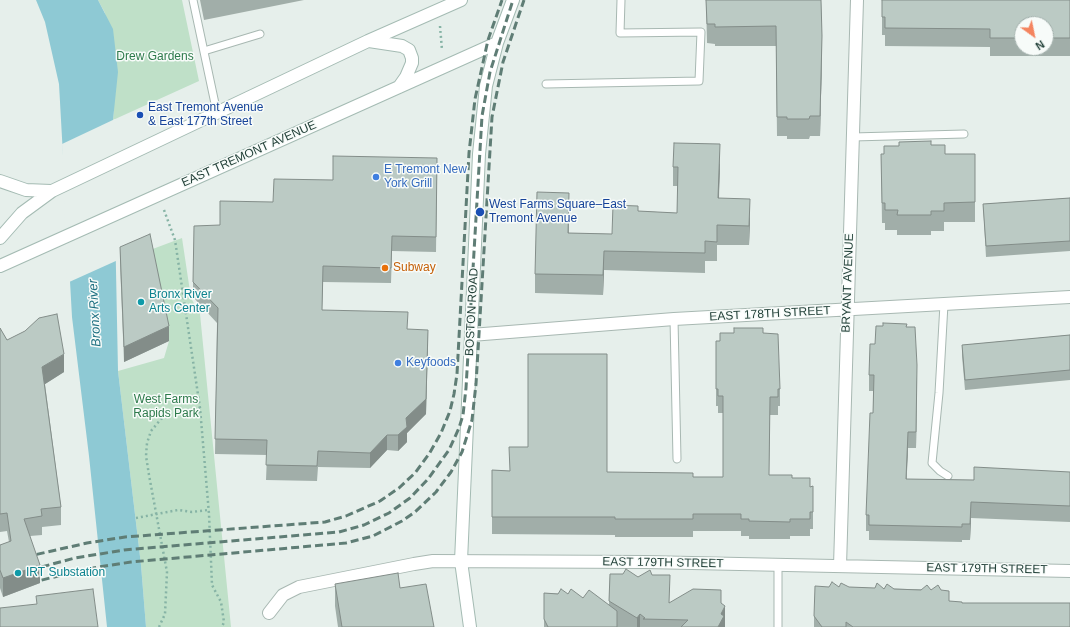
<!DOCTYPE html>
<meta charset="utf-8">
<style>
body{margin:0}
#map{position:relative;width:1070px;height:627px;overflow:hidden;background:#e6efeb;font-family:Arial,sans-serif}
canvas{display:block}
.north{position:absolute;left:1014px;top:16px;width:40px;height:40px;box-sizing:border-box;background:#f7fbf9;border:1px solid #a3b1ad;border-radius:50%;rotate:147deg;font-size:11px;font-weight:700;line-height:16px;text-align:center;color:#24423a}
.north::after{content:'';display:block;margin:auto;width:14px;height:18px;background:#f4845f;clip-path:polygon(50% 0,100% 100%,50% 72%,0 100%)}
</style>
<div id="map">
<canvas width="1070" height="627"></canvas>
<div class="north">N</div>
</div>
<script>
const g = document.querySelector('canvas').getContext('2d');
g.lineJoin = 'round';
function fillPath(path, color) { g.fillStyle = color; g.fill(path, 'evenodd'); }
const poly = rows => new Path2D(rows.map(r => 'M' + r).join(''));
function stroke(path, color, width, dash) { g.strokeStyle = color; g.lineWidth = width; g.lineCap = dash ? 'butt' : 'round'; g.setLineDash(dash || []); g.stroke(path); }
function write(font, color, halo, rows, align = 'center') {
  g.font = font + ' Arial,sans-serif'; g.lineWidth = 3; g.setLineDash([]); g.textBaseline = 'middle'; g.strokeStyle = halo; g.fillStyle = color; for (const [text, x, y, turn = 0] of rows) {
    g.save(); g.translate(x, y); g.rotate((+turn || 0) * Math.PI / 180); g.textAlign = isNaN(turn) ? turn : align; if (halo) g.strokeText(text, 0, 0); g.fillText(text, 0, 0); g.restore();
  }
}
fillPath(poly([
 [98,0,182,0,199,81,113,120,114,109,105,13],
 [182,238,191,298,200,314,231,627,146,627,141,565,118,371,164,358,169,341,150,250]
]), '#bfe0c8');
fillPath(poly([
 [36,0,98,0,113,29,118,72,113,120,118,371,141,565,146,627,107,627,89,456,72,317,59,84,45,22]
]), '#8ec9d4');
fillPath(poly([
 [115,119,118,260,67,283,62,144]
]), '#e6efeb');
const lane = poly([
 [193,0,217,113],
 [204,51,260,34],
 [546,84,699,81,701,32,620,33,621,0],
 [853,137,964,134],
 [944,304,939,393,932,463,940,471,948,476],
 [674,319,677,459],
 [778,627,778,565]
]);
const street = poly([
 [471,335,674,319,1070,297],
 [840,566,857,0],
 [269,613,283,595,299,587,414,564,433,561,645,562,1070,571]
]);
const secondary = poly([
 [369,41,402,46,409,50,412,58,412,63,406,77,399,87],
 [0,181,26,190,51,191],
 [0,238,22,213,52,191,368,41,461,0],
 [0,266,497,43],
 [470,627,461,561,479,154,486,86,497,43,513,0]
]);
stroke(lane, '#a8b8b2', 9);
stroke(street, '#a8b8b2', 14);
stroke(secondary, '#a4bbb3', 14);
stroke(poly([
 [440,26,442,50],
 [164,210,175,240,200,408,209,514,212,585,221,602,224,622,222,627],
 [136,518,178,510,192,512,208,510],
 [159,627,165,614,167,572,149,475,146,456,147,443,151,431,161,419,173,413,200,408]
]), '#86b3a5', 2.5, [2, 3]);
stroke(lane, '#fff', 7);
stroke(street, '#fff', 12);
stroke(secondary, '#fff', 12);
stroke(poly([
 [25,557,87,543,125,537,325,522,346,516,380,501,399,488,415,473,429,454,441,433,450,411,454,394,457,374,469,153,475,99,488,40,502,0],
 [30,570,75,558,124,550,339,532,364,525,389,513,410,498,428,479,449,450,459,428,463,415,466,388,482,116,490,72,513,0],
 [30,583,86,569,131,562,346,543,373,536,402,521,415,512,436,492,451,472,462,452,472,420,476,384,492,117,503,62,524,0]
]), '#5f7d75', 3, [8, 4]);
fillPath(poly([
 [200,0,304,0,204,20],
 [706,0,821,0,822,56,820,136,810,136,809,139,787,139,787,136,777,136,776,46,715,46,715,44,707,43],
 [1070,0,1070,56,990,56,990,47,885,46,885,35,882,35,882,17],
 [1022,24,1046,24,1046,48,1022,48],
 [931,145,945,154,975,154,975,222,944,222,944,231,931,231,931,235,897,235,897,230,885,230,885,223,882,223,881,154,884,154],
 [720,164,719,198,750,218,749,245,717,245,717,261,705,261,705,273,604,270,603,295,535,293,535,274,569,213,569,233,612,234,638,211,677,213,678,186,673,186,673,167],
 [437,173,436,252,392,251,391,283,323,282,322,310,407,329,428,345,426,414,407,433,407,442,398,451,387,450,370,468,318,467,317,481,266,480,267,455,215,454,217,323,193,297,193,282,220,225,273,202,333,180],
 [1070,198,1070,251,986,257,983,204],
 [120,247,169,341,124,362,120,263],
 [883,326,907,327,917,381,916,448,908,448,906,479,974,480,1070,472,1070,522,971,518,970,540,962,540,962,542,869,540,869,531,866,531,866,515,873,413,873,391,869,391,869,375,875,344],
 [0,328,7,340,64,372,45,384,61,507,61,525,42,527,42,535,30,536,40,583,3,597,0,588,0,545,9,542,7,531,0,532],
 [763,333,780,389,780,406,778,406,778,415,770,415,769,475,792,478,810,487,813,504,813,529,810,529,810,536,790,536,790,539,749,539,749,536,741,536,741,531,693,531,693,537,615,537,615,535,492,534,492,470,510,471,528,447,607,472,693,477,723,477,723,413,718,413,718,406,716,406,716,341,720,341],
 [1070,335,1070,380,965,390,962,356,962,345],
 [610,574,638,577,652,575,670,603,721,603,725,627,544,627,544,593,568,594,609,605],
 [335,584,400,588,434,627,338,627,335,606],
 [839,587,941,590,949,601,962,603,1070,627,814,627,814,616]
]), '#a1aea9');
fillPath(poly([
 [822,36,822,56,820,136,820,116],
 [720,144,720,164,718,217,718,198],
 [750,199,750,218,749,245,749,226],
 [604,251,604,270,603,295,603,275],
 [169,326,169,341,124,362,124,347],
 [428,330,426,414,407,433,407,442,398,451,398,435,406,418],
 [64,354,64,372,42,386,42,367],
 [917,365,917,381,916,448,916,432],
 [908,432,908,448,906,495,906,479],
 [387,435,387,450,370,468,370,453],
 [971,502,971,518,970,540,970,524],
 [40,565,40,583,3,597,3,578],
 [721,590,721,613,725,606,725,627,718,627],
 [640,614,640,627,637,627,637,618]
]), '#838d89');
const building = poly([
 [706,0,821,0,822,36,820,116,810,116,809,119,787,119,787,117,777,117,776,26,715,27,715,24,707,24,706,0],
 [882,0,1070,0,1070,38,1046,38,1046,24,1022,24,1022,38,990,38,990,29,885,28,885,17,882,17,882,0],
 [931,141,931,145,945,145,945,154,975,154,975,202,944,203,944,211,931,211,931,215,897,215,898,210,885,210,885,203,882,203,881,154,884,154,884,146,899,146,899,142,931,141],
 [674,143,720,144,718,198,750,199,749,226,717,225,717,242,705,241,705,253,604,251,603,275,535,274,537,192,569,193,568,233,612,234,613,205,638,206,638,211,677,213,678,167,673,167,674,143],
 [333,156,437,158,436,237,392,236,391,268,323,266,322,310,408,312,407,329,428,330,426,399,406,418,407,427,398,435,387,435,370,453,318,451,317,466,266,465,267,440,215,439,218,308,193,282,194,226,220,225,220,201,273,202,274,179,333,180,333,156],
 [1070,198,1070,241,986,246,983,204,1070,198],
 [150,234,169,326,124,347,120,247,150,234],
 [57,314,64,354,42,367,61,507,41,509,42,516,24,519,40,565,3,578,0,570,0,545,11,541,7,513,0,514,0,328,7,340,25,331,39,318,57,314],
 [883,323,907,324,906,327,915,327,917,365,916,432,908,432,906,479,974,480,974,467,1070,472,1070,506,971,502,970,524,962,524,962,527,869,525,869,515,866,515,870,413,873,413,874,375,869,375,870,344,875,344,876,326,883,326,883,323],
 [734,328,763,328,763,333,778,334,780,389,778,389,778,397,770,397,769,475,792,475,792,478,810,478,810,487,813,486,813,512,810,512,810,519,790,519,790,522,749,521,749,519,741,519,741,514,693,514,693,519,615,519,615,517,492,517,492,470,510,471,509,447,528,447,528,354,607,354,607,472,693,473,693,477,723,477,723,396,718,396,718,389,716,389,716,341,720,341,720,333,734,333,734,328],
 [1070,335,1070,370,965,380,962,345,1070,335],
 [626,569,638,577,650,570,652,575,670,575,669,603,693,589,721,590,721,603,725,606,721,614,724,616,718,627,681,627,688,620,643,619,645,618,640,614,637,618,609,601,610,574,623,574,626,569],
 [398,573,400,588,426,584,434,627,342,627,335,584,398,573],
 [832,582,839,587,841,583,849,587,875,588,877,583,884,589,887,584,894,589,921,590,927,585,931,590,938,585,941,590,949,591,949,601,962,602,962,603,1070,603,1070,627,853,627,846,622,846,627,822,627,814,616,815,586,829,587,832,582],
 [93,589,98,627,0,627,0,608,37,604,36,596,93,589],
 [561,589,568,594,571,589,583,598,589,590,617,611,617,627,548,627,544,619,544,593,558,594,561,589]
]);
fillPath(building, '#bbcac4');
stroke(building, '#838d89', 1);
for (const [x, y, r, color] of [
 [140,115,4,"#1a4fb4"],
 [376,177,4,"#3f7fe0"],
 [480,212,5,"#1a4fb4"],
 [385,268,4,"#e8710a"],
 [141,302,4,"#0f9aa8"],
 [398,363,4,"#3f7fe0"],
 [18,573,4,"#0f9aa8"]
]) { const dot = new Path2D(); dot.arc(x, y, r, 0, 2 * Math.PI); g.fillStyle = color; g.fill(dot); stroke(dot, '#f7fbf9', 1.5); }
write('12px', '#2d7a4b', '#f7fbf9', [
 ["Drew Gardens",155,57],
 ["West Farms",166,400],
 ["Rapids Park",166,414]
]);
write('12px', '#164399', '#f7fbf9', [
 ["East Tremont Avenue",148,108],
 ["& East 177th Street",148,122],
 ["West Farms Square–East",489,205],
 ["Tremont Avenue",489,219]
], 'left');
write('12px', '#24423a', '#f7fbf9', [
 ["EAST TREMONT AVENUE",249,154,-24],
 ["BRYANT AVENUE",848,283,-88],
 ["BOSTON ROAD",472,312,-87],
 ["EAST 178TH STREET",770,314,-3],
 ["EAST 179TH STREET",663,563,1],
 ["EAST 179TH STREET",987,569,1]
]);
write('12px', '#366cbe', '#f7fbf9', [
 ["E Tremont New",384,170],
 ["York Grill",384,184],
 ["Keyfoods",406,363]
], 'left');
write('12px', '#c56008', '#f7fbf9', [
 ["Subway",393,268]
], 'left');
write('12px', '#0d838f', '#f7fbf9', [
 ["Bronx River",149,295],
 ["Arts Center",149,309],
 ["IRT Substation",26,573]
], 'left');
write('italic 13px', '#1c6f80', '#f7fbf9', [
 ["Bronx River",95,313,-93]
]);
</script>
